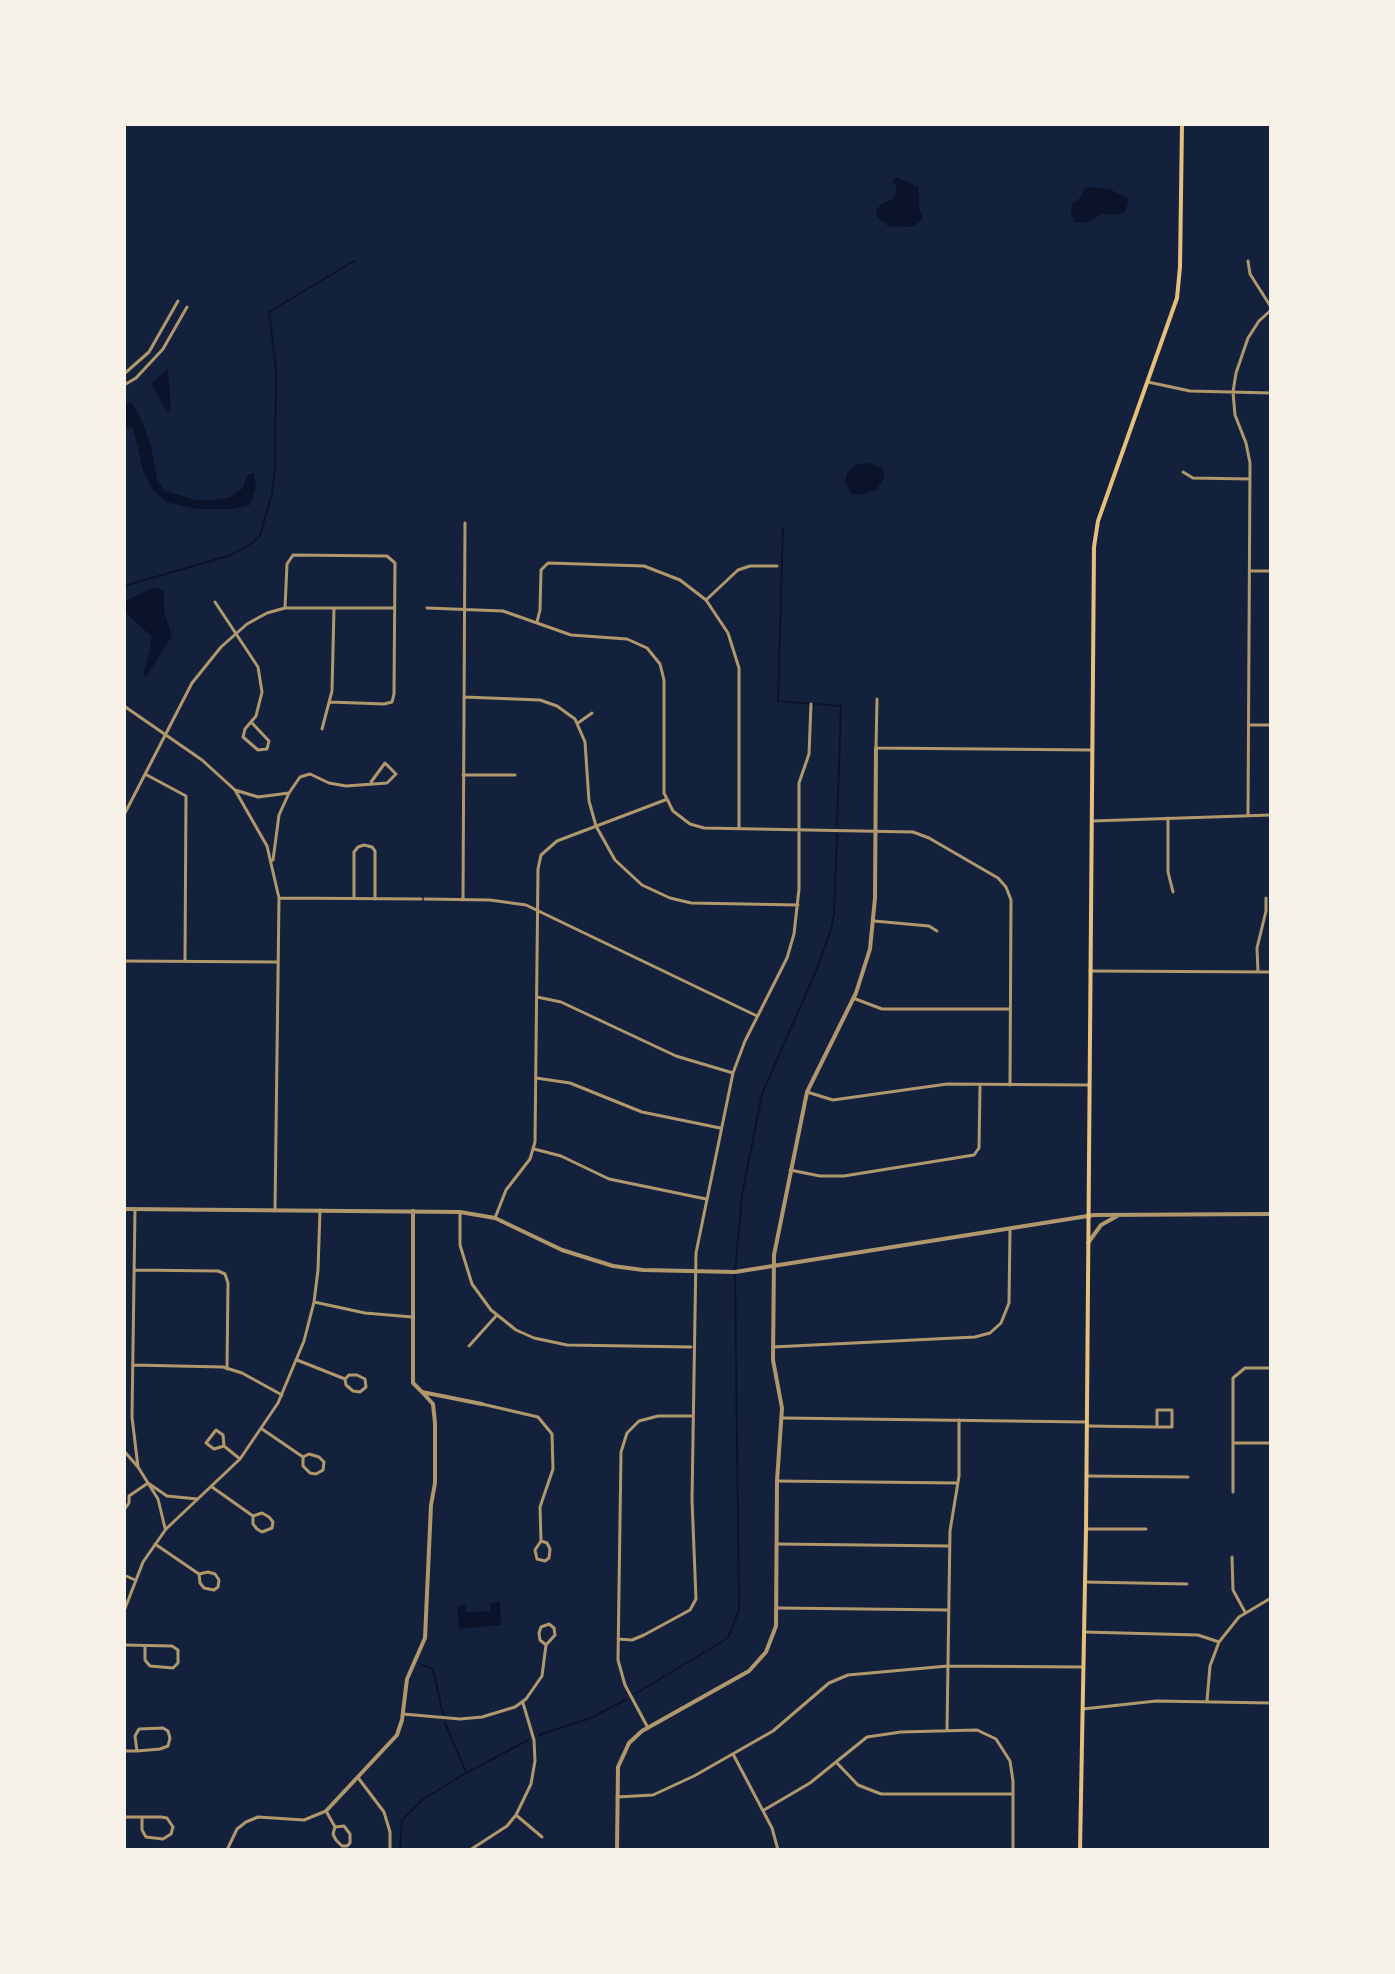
<!DOCTYPE html>
<style>
body{margin:0}
#map{position:relative;width:1395px;height:1974px;overflow:hidden;background:#14213d;font-family:Cabin,sans-serif}
canvas{display:block}
.frame{position:absolute;inset:0;border:126px solid #f6f1e7;pointer-events:none}
</style>
<div id="map">
<canvas width="1395" height="1974"></canvas>
<div class="frame"></div>
</div>
<script>
const g = document.querySelector('canvas').getContext('2d');
g.lineJoin = 'round';
function fillPath(path, color) { g.fillStyle = color; g.fill(path, 'evenodd'); }
const poly = rows => new Path2D(rows.map(r => 'M' + r).join(''));
function stroke(path, color, width, dash) { g.strokeStyle = color; g.lineWidth = width; g.lineCap = dash ? 'butt' : 'round'; g.setLineDash(dash || []); g.stroke(path); }
fillPath(poly([
 [896,177,919,187,919,208,923,219,913,227,888,226,877,217,876,211,881,204,894,198,897,187,893,181],
 [1090,187,1109,189,1126,197,1129,201,1125,212,1118,215,1102,214,1087,223,1074,222,1071,213,1072,204,1080,198,1084,188],
 [168,368,171,410,167,412,151,384],
 [124,403,132,403,141,419,151,446,157,479,165,491,197,500,215,500,230,497,243,488,247,475,254,473,256,486,250,505,234,509,196,509,166,502,152,489,143,470,133,428,124,427],
 [869,463,883,469,885,477,876,490,860,495,851,493,845,482,847,473,855,465],
 [155,587,164,591,164,611,172,636,146,677,143,674,150,649,151,636,129,616,124,610,124,604,127,600],
 [500,1602,501,1625,459,1629,457,1606,465,1605,466,1612,490,1611,490,1603]
]), '#0b132b');
stroke(poly([
 [783,528,778,701,841,706,837,825],
 [124,586,228,556,248,546,260,536,272,493,275,470,276,368,269,312,354,261],
 [422,1665,431,1668,434,1673,443,1714],
 [635,1694,728,1638,739,1610,735,1272,742,1195,762,1094,816,971,831,930,834,914,837,834],
 [445,1723,466,1772],
 [539,1735,591,1718,627,1699],
 [400,1850,402,1820,422,1800,461,1776,528,1740]
]), '#0b132b', 2);
stroke(poly([
 [1248,261,1250,274,1271,307],
 [124,374,149,352,178,301],
 [1148,382,1190,391,1271,393],
 [124,385,136,378,163,349,187,307],
 [1183,472,1193,478,1250,479],
 [1251,571,1271,571],
 [706,600,738,570,750,566,777,566],
 [215,602,258,667,262,692,256,716,245,729,243,737,258,750,267,749,269,741,252,723],
 [285,608,287,564,293,555,387,556,395,563,394,694,392,702,384,704,330,702],
 [427,608,503,611,571,635,627,639,647,648,660,664,664,680,664,793,673,811,690,824,704,828,913,832,929,838,998,878,1006,887,1011,900,1010,1085],
 [537,622,540,610,541,570,548,563,644,566,680,580,706,600,728,633,739,668,739,828],
 [464,697,540,700,557,706,575,719,585,742,589,801,596,826,615,860,642,885,670,898,691,903,798,905],
 [877,699,876,748,1092,750],
 [124,706,202,760,235,790,258,797,289,793],
 [578,723,592,713],
 [1249,725,1271,725],
 [322,729,332,691,334,608],
 [145,774,186,796,185,961],
 [463,775,515,775],
 [235,790,267,846,279,898,275,1210],
 [124,815,192,683,221,647,247,624,267,613,285,608,394,608],
 [1248,815,1250,463,1246,443,1235,415,1233,392,1236,373,1248,338,1259,321,1271,310],
 [1168,818,1168,872,1173,892],
 [1092,821,1271,815],
 [273,860,279,815,289,793,300,777,310,774,329,783,346,786,387,783,396,774,385,763,371,782],
 [279,898,421,899],
 [354,898,354,852,358,847,364,845,372,847,375,851,375,899],
 [425,899,490,900,526,905,757,1016],
 [463,900,465,523],
 [874,921,929,926,937,931],
 [124,961,278,962],
 [1090,971,1271,972],
 [1258,972,1257,948,1266,911,1266,898],
 [537,997,561,1002,676,1056,733,1073],
 [853,998,882,1009,1010,1009],
 [536,1078,570,1083,642,1112,720,1128],
 [807,1092,833,1100,947,1084,1088,1085],
 [534,1149,561,1156,609,1179,706,1199],
 [790,1170,820,1176,844,1176,974,1155,979,1148,980,1087],
 [135,1209,132,1417,138,1467],
 [460,1212,460,1245,472,1284,491,1310,516,1330,534,1338,567,1345,691,1347],
 [495,1218,506,1190,530,1159,535,1142,538,869,541,855,557,841,665,800],
 [134,1270,218,1271,225,1274,228,1283,227,1369],
 [314,1302,365,1313,412,1317],
 [469,1346,496,1316],
 [773,1347,975,1337,990,1333,1001,1323,1009,1303,1010,1230],
 [297,1360,345,1379,346,1385,353,1391,360,1392,366,1387,365,1379,357,1375,349,1375,345,1379],
 [133,1365,223,1367,242,1373,282,1395],
 [482,1404,538,1417,552,1434,553,1469,540,1507,541,1541,535,1550,537,1559,545,1561,549,1558,550,1549,547,1543,541,1541],
 [782,1418,1086,1422],
 [1087,1426,1157,1427,1172,1427,1172,1410,1157,1410,1157,1427],
 [262,1429,303,1457,303,1466,310,1473,316,1474,323,1470,324,1462,319,1457,309,1454,303,1457],
 [1233,1443,1271,1443],
 [224,1446,214,1449,206,1443,216,1430,223,1435,224,1446,240,1459],
 [124,1451,138,1467,158,1499,165,1528],
 [1087,1476,1188,1477],
 [777,1481,957,1483],
 [212,1487,253,1516,253,1524,257,1529,262,1532,272,1528,273,1522,269,1517,262,1513,253,1516],
 [1233,1492,1233,1378,1245,1368,1271,1368],
 [124,1510,129,1503,129,1496,148,1483,167,1496,197,1499],
 [1086,1529,1146,1529],
 [155,1544,199,1574,200,1583,204,1588,214,1590,218,1587,219,1580,215,1574,208,1572,199,1574],
 [777,1544,949,1546],
 [1232,1557,1233,1590,1245,1612],
 [124,1575,135,1580],
 [1085,1582,1187,1584],
 [778,1608,949,1610],
 [124,1611,143,1562,166,1529,240,1459,278,1403,304,1341,314,1302,318,1270,320,1210],
 [1084,1632,1198,1635,1219,1642],
 [618,1639,632,1640,644,1635,690,1610,696,1599,692,1500,696,1253,733,1073,745,1041,787,958,794,934,799,889,799,783,809,754,811,704],
 [124,1645,172,1646,178,1650,178,1663,173,1668,150,1666,145,1660,145,1646],
 [1207,1701,1210,1666,1219,1642,1239,1617,1271,1598],
 [1083,1709,1156,1701,1271,1703],
 [403,1714,460,1719,482,1717,515,1707,526,1699,542,1676,546,1645,555,1635,554,1628,549,1624,541,1627,539,1633,540,1640,546,1645],
 [648,1728,625,1685,618,1660,621,1452,627,1433,639,1421,658,1416,691,1416],
 [947,1730,950,1531,959,1476,959,1420],
 [124,1751,137,1751,160,1749,168,1746,170,1738,168,1731,163,1728,139,1729,135,1736,137,1751],
 [733,1754,772,1828,778,1850],
 [836,1762,858,1785,881,1794,1012,1794],
 [359,1779,384,1812,390,1832,390,1850],
 [617,1797,653,1795,694,1776,773,1731,829,1683,848,1675,948,1666,1083,1667],
 [764,1810,810,1783,867,1737,901,1732,977,1730,996,1739,1010,1761,1013,1781,1013,1850],
 [516,1815,542,1837],
 [124,1817,161,1817,167,1818,173,1827,171,1834,163,1839,146,1837,142,1830,142,1817],
 [227,1850,237,1829,246,1822,258,1817,304,1820,326,1811,335,1827,333,1834,336,1840,342,1846,347,1846,350,1843,350,1834,344,1826,335,1827],
 [470,1850,507,1826,516,1815,531,1784,535,1761,534,1740,523,1703]
]), '#b1986c', 3);
stroke(poly([
 [124,1209,460,1212,495,1218,562,1250,613,1266,643,1270,735,1272,1094,1215,1271,1214],
 [413,1211,413,1383,422,1392,482,1404],
 [1088,1243,1101,1225,1119,1215],
 [326,1811,397,1735,402,1720,407,1679,425,1638,431,1505,435,1483,435,1423,433,1404,422,1392],
 [617,1850,618,1767,629,1743,642,1731,749,1671,766,1652,776,1626,777,1481,782,1408,773,1360,774,1255,807,1092,856,993,870,949,875,898,876,748]
]), '#b1986c', 4);
stroke(poly([
 [1080,1850,1086,1529,1094,547,1098,521,1177,298,1180,267,1182,124]
]), '#e5c07b', 4);
</script>
